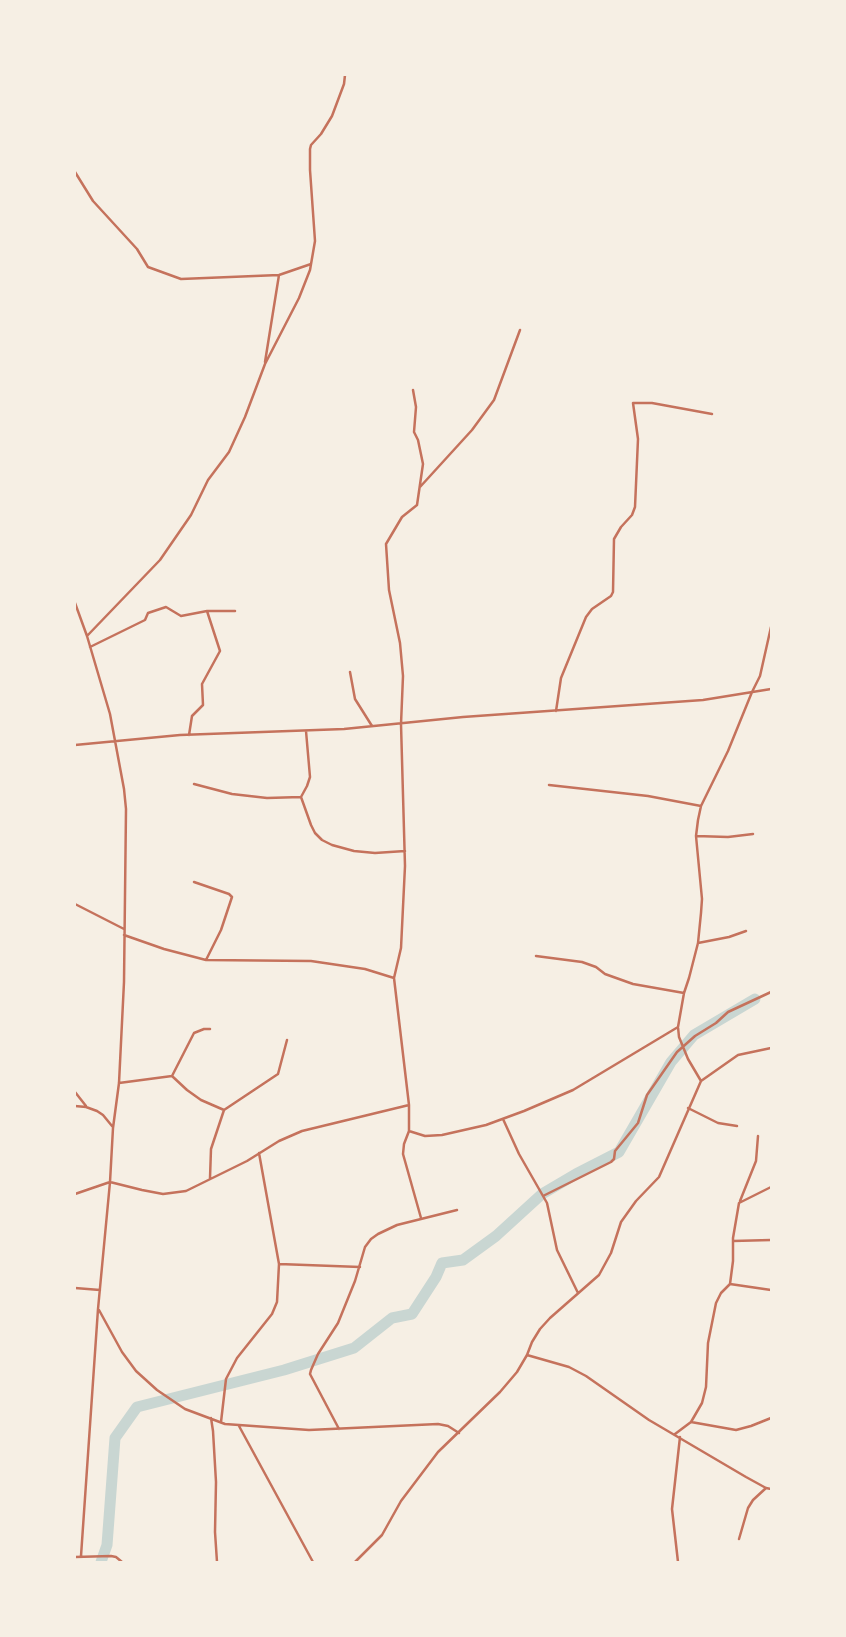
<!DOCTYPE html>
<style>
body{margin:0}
#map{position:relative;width:846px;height:1637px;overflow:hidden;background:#f6efe4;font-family:Barlow,sans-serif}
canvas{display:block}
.frame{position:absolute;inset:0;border:76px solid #f6efe4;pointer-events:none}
</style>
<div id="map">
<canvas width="846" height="1637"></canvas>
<div class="frame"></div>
</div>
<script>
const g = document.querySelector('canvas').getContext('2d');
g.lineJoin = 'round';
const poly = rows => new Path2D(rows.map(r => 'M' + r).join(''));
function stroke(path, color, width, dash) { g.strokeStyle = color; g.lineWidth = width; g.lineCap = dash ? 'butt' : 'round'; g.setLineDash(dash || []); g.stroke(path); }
stroke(poly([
 [101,1562,107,1545,115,1438,137,1407,284,1370,354,1348,392,1318,412,1314,436,1277,442,1263,463,1260,496,1236,542,1194,576,1174,619,1152,671,1062,694,1035,755,999]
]), '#c9d6d2', 11);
stroke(poly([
 [75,172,93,201,137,249,148,267,181,279,279,275,311,264],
 [265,362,279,275],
 [420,487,472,430,494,400,520,330],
 [75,603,87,636,110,714,124,789,126,809,124,982,119,1083,113,1128,110,1182,98,1309,81,1556],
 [207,611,235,611],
 [87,636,160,560,191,515,208,480,229,452,245,417,265,364,299,298,310,270,315,241,310,170,310,149,311,145,321,134,332,116,344,84,345,75],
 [90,647,145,620,148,613,166,607,181,616,207,611,220,651,202,684,203,705,192,716,189,735],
 [350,672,355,699,372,726],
 [556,711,561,678,586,617,592,609,611,596,613,592,614,539,621,527,632,515,635,507,638,439,633,403,652,403,712,414],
 [75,745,180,735,344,729,463,717,703,700,771,689],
 [194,784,232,794,267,798,301,797,307,786,310,777,306,731],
 [549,785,648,796,701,806],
 [301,797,311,825,315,833,322,840,332,845,354,851,375,853,405,851],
 [696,836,728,837,753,834],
 [194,882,229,894,232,897,221,930,206,960],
 [75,904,124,929],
 [124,935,164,949,206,960,311,961,365,969,394,978],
 [698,943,729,937,746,931],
 [536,956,582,962,596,967,605,974,633,984,684,993],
 [172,1076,194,1033,204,1029,210,1029],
 [701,1081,688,1059,679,1037,678,1027,684,993,689,978,698,943,701,913,702,899,696,836,698,820,701,806,728,751,752,692,760,676,771,627],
 [119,1083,172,1076,187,1090,201,1100,224,1110,211,1149,210,1178],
 [75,1092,86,1106],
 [409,1105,409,1131,404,1144,403,1154,421,1218],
 [75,1106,86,1107,97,1111,103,1115,112,1126],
 [688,1108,718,1123,737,1126],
 [224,1110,278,1074,287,1040],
 [503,1119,519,1154,547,1203,557,1250,578,1293],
 [409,1131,425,1136,442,1135,486,1125,524,1111,573,1090,678,1027],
 [75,1194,110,1182,142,1190,163,1194,186,1191,247,1161,279,1141,302,1131,409,1105,394,978,401,948,405,866,401,724,403,676,400,643,389,590,386,544,402,517,417,505,423,464,418,440,414,432,416,407,413,390],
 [543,1196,611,1162,614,1159,615,1151,638,1123,647,1095,677,1052,695,1036,716,1023,728,1012,771,992],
 [740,1201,756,1161,758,1136],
 [733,1241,771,1240],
 [279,1264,360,1267],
 [730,1284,733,1261,733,1238,739,1203,771,1187],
 [75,1288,100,1290],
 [99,1310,122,1352,136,1371,157,1390,185,1409,225,1424,309,1430,438,1424,448,1426,459,1433],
 [527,1355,569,1367,586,1376,649,1420,746,1477,766,1488,771,1489],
 [211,1418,213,1431,216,1482,215,1532,217,1562],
 [221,1422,226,1379,237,1358,272,1314,277,1302,279,1264,259,1153],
 [691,1422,736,1430,751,1426,771,1418],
 [239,1426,313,1562],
 [339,1429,310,1374,311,1370,318,1354,338,1323,355,1281,365,1247,371,1239,378,1234,397,1225,457,1210],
 [675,1434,691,1422,702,1403,706,1387,708,1343,716,1303,721,1293,730,1284,771,1290],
 [739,1539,748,1508,753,1500,766,1488],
 [75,1557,111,1556,116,1557,122,1562],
 [355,1562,382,1535,401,1501,438,1452,500,1392,517,1372,527,1355,532,1342,540,1329,550,1318,599,1275,611,1253,621,1222,636,1201,659,1177,701,1081,738,1055,771,1048],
 [678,1562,672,1509,680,1437]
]), '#c5725c', 2.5);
</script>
